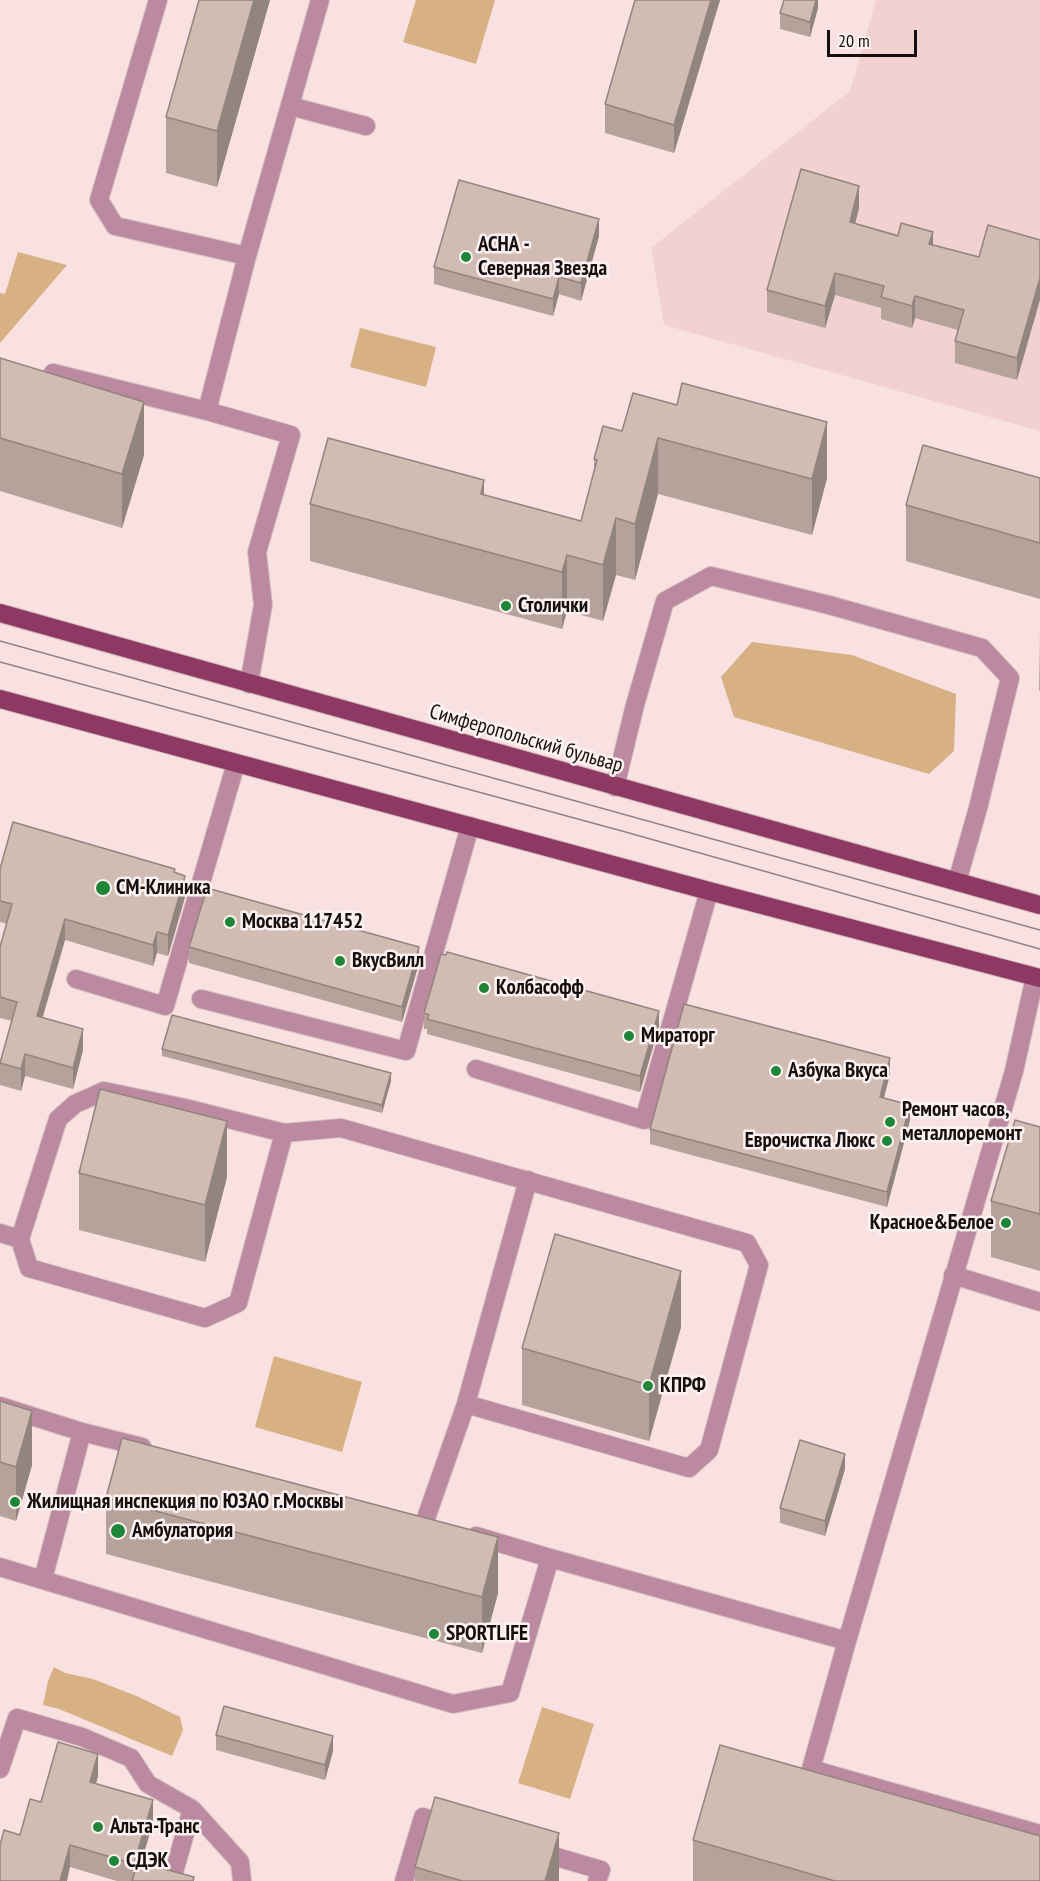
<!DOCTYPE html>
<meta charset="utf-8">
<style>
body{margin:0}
#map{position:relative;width:1040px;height:1881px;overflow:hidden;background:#fae1e1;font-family:"PT Sans Narrow",sans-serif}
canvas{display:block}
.scale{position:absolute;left:827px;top:30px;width:90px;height:27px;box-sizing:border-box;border:3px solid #170f0f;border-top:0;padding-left:8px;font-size:18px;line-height:21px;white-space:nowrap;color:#170f0f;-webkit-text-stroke:4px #fcf2f2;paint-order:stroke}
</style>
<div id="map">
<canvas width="1040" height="1881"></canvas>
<div class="scale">20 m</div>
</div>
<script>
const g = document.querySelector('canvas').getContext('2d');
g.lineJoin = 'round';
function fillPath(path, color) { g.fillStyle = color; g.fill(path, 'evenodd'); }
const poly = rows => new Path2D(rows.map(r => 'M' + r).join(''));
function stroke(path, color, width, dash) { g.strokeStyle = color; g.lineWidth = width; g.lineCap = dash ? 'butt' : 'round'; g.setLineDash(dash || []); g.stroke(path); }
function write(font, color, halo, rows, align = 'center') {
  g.font = font + ' "PT Sans Narrow",sans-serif'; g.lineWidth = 5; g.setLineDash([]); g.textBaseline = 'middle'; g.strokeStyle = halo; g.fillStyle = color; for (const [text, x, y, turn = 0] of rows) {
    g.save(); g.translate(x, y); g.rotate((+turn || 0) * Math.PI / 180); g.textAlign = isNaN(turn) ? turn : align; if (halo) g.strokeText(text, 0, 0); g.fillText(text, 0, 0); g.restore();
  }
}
fillPath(poly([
 [876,0,1040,0,1040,431,664,325,651,248,850,91]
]), '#f2d1d1');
fillPath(poly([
 [416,0,495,0,476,64,403,42],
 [18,252,67,265,0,343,0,293,5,294],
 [360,328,436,347,426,387,350,367],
 [752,642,852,655,956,694,954,751,929,774,734,717,721,677],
 [274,1356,362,1382,342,1452,255,1427],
 [54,1667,65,1673,93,1679,139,1697,180,1717,183,1730,172,1756,59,1709,43,1705,48,1681],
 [542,1707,594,1724,570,1799,518,1783]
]), '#d7b084');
const minor = poly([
 [158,0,99,200,115,226,247,256],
 [290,106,366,126],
 [53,373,207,411],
 [249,684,263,605,257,552,291,435,207,411,247,256,320,0],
 [615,787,635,705,665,601,711,576,829,605,982,648,1010,678,978,808,957,882],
 [76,979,165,1006,236,763],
 [201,999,406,1051,470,826],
 [476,1069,644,1120,709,891],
 [284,1133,341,1128,747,1243,759,1265,709,1450,689,1468,466,1404],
 [0,1233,20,1239,29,1268,205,1318,238,1303,284,1133,185,1108,104,1091,75,1104,58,1119,20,1239],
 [953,1275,1040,1302],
 [0,1406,82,1432,142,1447],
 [425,1521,466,1404,528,1180],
 [476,1536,550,1558],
 [0,1567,453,1704,510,1693,550,1558,847,1641,1014,1071,1035,977],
 [43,1579,82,1432],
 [847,1641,811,1769,1040,1834],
 [0,1769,17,1718,82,1737,131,1758,148,1784,192,1809,174,1872],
 [192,1809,240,1862,242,1881],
 [536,1851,601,1870,597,1881],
 [404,1881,423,1817,452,1826]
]);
const major = poly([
 [0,613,1040,905],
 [0,699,709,891,1040,978]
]);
stroke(minor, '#d6bfbf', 20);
stroke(major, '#d6bfbf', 20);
stroke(minor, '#bb8aa0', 18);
stroke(major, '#8d3964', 18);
stroke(poly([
 [0,641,1040,930],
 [0,662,622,831,1040,949]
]), '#938181', 1.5);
fillPath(poly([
 [199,0,270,0,217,187,166,173,166,117],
 [635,0,720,0,674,153,605,133,605,104],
 [818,0,818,8,810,37,780,29,780,13],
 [859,208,855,223,979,257,1040,240,1017,380,955,363,955,341,958,330,915,318,912,328,881,319,881,308,835,295,825,328,767,312,767,290],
 [599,236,581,301,559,294,553,316,434,284,434,267],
 [0,358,144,455,122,528,0,491],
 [633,393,827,478,812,535,658,494,635,580,616,575,603,621,567,611,562,629,310,561,310,504,484,495,581,521,594,470,594,459,622,431],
 [1040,478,1040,599,906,561,906,505],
 [1040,631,1040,691,1039,691],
 [0,869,175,873,185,897,168,956,157,953,153,966,65,940,42,1017,83,1050,73,1089,25,1076,21,1091,0,1085,0,1062,12,1021,0,1018,0,947,7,924,0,922],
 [189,947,419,963,402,1022,189,963],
 [424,1013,659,1026,640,1092,427,1034,427,1029,424,1029],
 [162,1049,391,1081,382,1113,162,1056],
 [890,1074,884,1098,910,1120,887,1207,650,1144,650,1129],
 [1040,1127,1040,1271,991,1257,991,1201],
 [79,1173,227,1177,205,1262,79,1230],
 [681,1327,649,1441,522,1405,522,1348],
 [0,1401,32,1465,16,1521,0,1516],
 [845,1469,825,1536,780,1523,780,1508],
 [106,1498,498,1593,482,1653,106,1554],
 [216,1735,333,1751,325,1780,216,1750],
 [98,1776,96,1784,153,1822,141,1863,194,1881,117,1881,70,1867,20,1835,41,1802],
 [693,1840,1040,1881,693,1881],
 [415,1867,559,1881,415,1881]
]), '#b4a29b');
fillPath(poly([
 [254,0,270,0,217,187,217,131],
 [711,0,720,0,674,153,674,125],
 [816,0,818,0,818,8,810,37,810,22],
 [859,186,859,208,850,244,850,222],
 [599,219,599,236,581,301,581,283],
 [933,232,933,254,929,244],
 [835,273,835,295,825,328,825,306],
 [559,277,559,294,553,316,553,299],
 [1040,278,1040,300,1017,380,1017,358],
 [915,296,915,318,912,328,912,306],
 [144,402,144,455,122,528,122,474],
 [827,422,827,478,812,535,812,479],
 [658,438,658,494,635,580,635,524],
 [484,480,484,537,481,494],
 [616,518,616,575,603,621,603,565],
 [567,555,567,611,562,629,562,572],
 [185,876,185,897,168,956,168,935],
 [65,919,65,940,37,1037,37,1016],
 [157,932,157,953,153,966,153,945],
 [419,947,419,963,402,1022,402,1007],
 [659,1011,659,1026,640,1092,640,1076],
 [83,1029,83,1050,73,1089,73,1068],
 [25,1054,25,1076,21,1091,21,1069],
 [890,1058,890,1074,880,1112,880,1097],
 [391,1073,391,1081,382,1113,382,1105],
 [910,1105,910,1120,887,1207,887,1192],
 [227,1121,227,1177,205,1262,205,1205],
 [681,1271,681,1327,649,1441,649,1385],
 [32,1411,32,1465,16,1521,16,1467],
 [845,1454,845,1469,825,1536,825,1521],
 [498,1537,498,1593,482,1653,482,1597],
 [333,1736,333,1751,325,1780,325,1765],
 [98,1754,98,1776,90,1804,90,1782],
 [153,1800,153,1822,136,1881,134,1881,134,1864],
 [559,1833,559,1881,545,1881],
 [70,1845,70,1867,67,1881,60,1881]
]), '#92847e');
const building = poly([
 [199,0,254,0,217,131,166,117,199,0],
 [635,0,711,0,674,125,605,104,635,0],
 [784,0,816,0,810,22,780,13,784,0],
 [801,169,859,186,850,222,898,236,901,223,933,232,929,244,979,257,988,225,1040,240,1040,278,1017,358,955,341,964,310,915,296,912,306,881,297,884,286,835,273,825,306,767,290,801,169],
 [459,180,599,219,581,283,559,277,553,299,434,267,459,180],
 [0,358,144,402,122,474,0,438,0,358],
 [682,383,827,422,812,479,658,438,635,524,616,518,603,565,567,555,562,572,310,504,328,438,484,480,481,494,581,521,597,460,594,459,603,426,622,431,633,393,677,405,682,383],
 [923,445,1040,478,1040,543,906,505,923,445],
 [13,822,175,869,174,872,185,876,168,935,157,932,153,945,65,919,37,1016,83,1029,73,1068,25,1054,21,1069,0,1063,17,1002,0,997,0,947,12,904,0,901,0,869,13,822],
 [207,888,419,947,402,1007,189,947,207,888],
 [447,952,659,1011,640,1076,427,1019,429,1015,424,1013,441,954,446,955,447,952],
 [684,1004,890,1058,880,1097,910,1105,887,1192,650,1129,684,1004],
 [172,1015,391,1073,382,1105,162,1049,172,1015],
 [100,1089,227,1121,205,1205,79,1173,100,1089],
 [1015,1120,1040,1127,1040,1214,991,1201,1015,1120],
 [555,1234,681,1271,649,1385,522,1348,555,1234],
 [0,1401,32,1411,16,1467,0,1462,0,1401],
 [122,1438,498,1537,482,1597,106,1498,122,1438],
 [800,1440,845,1454,825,1521,780,1508,800,1440],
 [224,1706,333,1736,325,1765,216,1735,224,1706],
 [58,1742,98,1754,90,1782,153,1800,134,1864,70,1845,60,1881,0,1881,0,1845,4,1830,20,1835,30,1799,41,1802,58,1742],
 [720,1745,1040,1836,1040,1881,835,1881,693,1840,720,1745],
 [435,1797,559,1833,545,1881,462,1881,415,1867,435,1797],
 [138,1862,194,1877,193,1881,132,1881,138,1862]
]);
fillPath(building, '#d1bcb4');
stroke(building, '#92847e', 1.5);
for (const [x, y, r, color] of [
 [466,257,6,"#1f8539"],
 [506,606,6,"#1f8539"],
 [103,888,8,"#1f8539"],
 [230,922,6,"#1f8539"],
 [340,961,6,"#1f8539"],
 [484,988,6,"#1f8539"],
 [629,1036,6,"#1f8539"],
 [776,1071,6,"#1f8539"],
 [890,1122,6,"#1f8539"],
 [887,1141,6,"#1f8539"],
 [1006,1223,6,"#1f8539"],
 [648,1386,6,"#1f8539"],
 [15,1502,6,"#1f8539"],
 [118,1531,8,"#1f8539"],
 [434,1634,6,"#1f8539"],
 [98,1827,6,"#1f8539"],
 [114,1861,6,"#1f8539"]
]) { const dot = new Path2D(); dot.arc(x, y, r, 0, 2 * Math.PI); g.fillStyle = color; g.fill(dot); stroke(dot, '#fcf2f2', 2); }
write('bold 21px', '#170f0f', '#fcf2f2', [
 ["АСНА -",478,245],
 ["Северная Звезда",478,269],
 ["Столички",518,606],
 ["СМ-Клиника",116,888],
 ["Москва 117452",242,922],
 ["ВкусВилл",352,961],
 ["Колбасофф",496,988],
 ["Мираторг",641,1036],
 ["Азбука Вкуса",788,1071],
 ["Ремонт часов,",902,1110],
 ["металлоремонт",902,1134],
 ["Еврочистка Люкс",875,1141,"right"],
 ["Красное&Белое",994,1223,"right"],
 ["КПРФ",660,1386],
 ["Жилищная инспекция по ЮЗАО г.Москвы",27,1502],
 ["Амбулатория",132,1531],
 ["SPORTLIFE",446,1634],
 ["Альта-Транс",110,1827],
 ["СДЭК",126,1861]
], 'left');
write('21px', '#170f0f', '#fcf2f2', [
 ["Симферопольский бульвар",526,739,16]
]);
</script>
